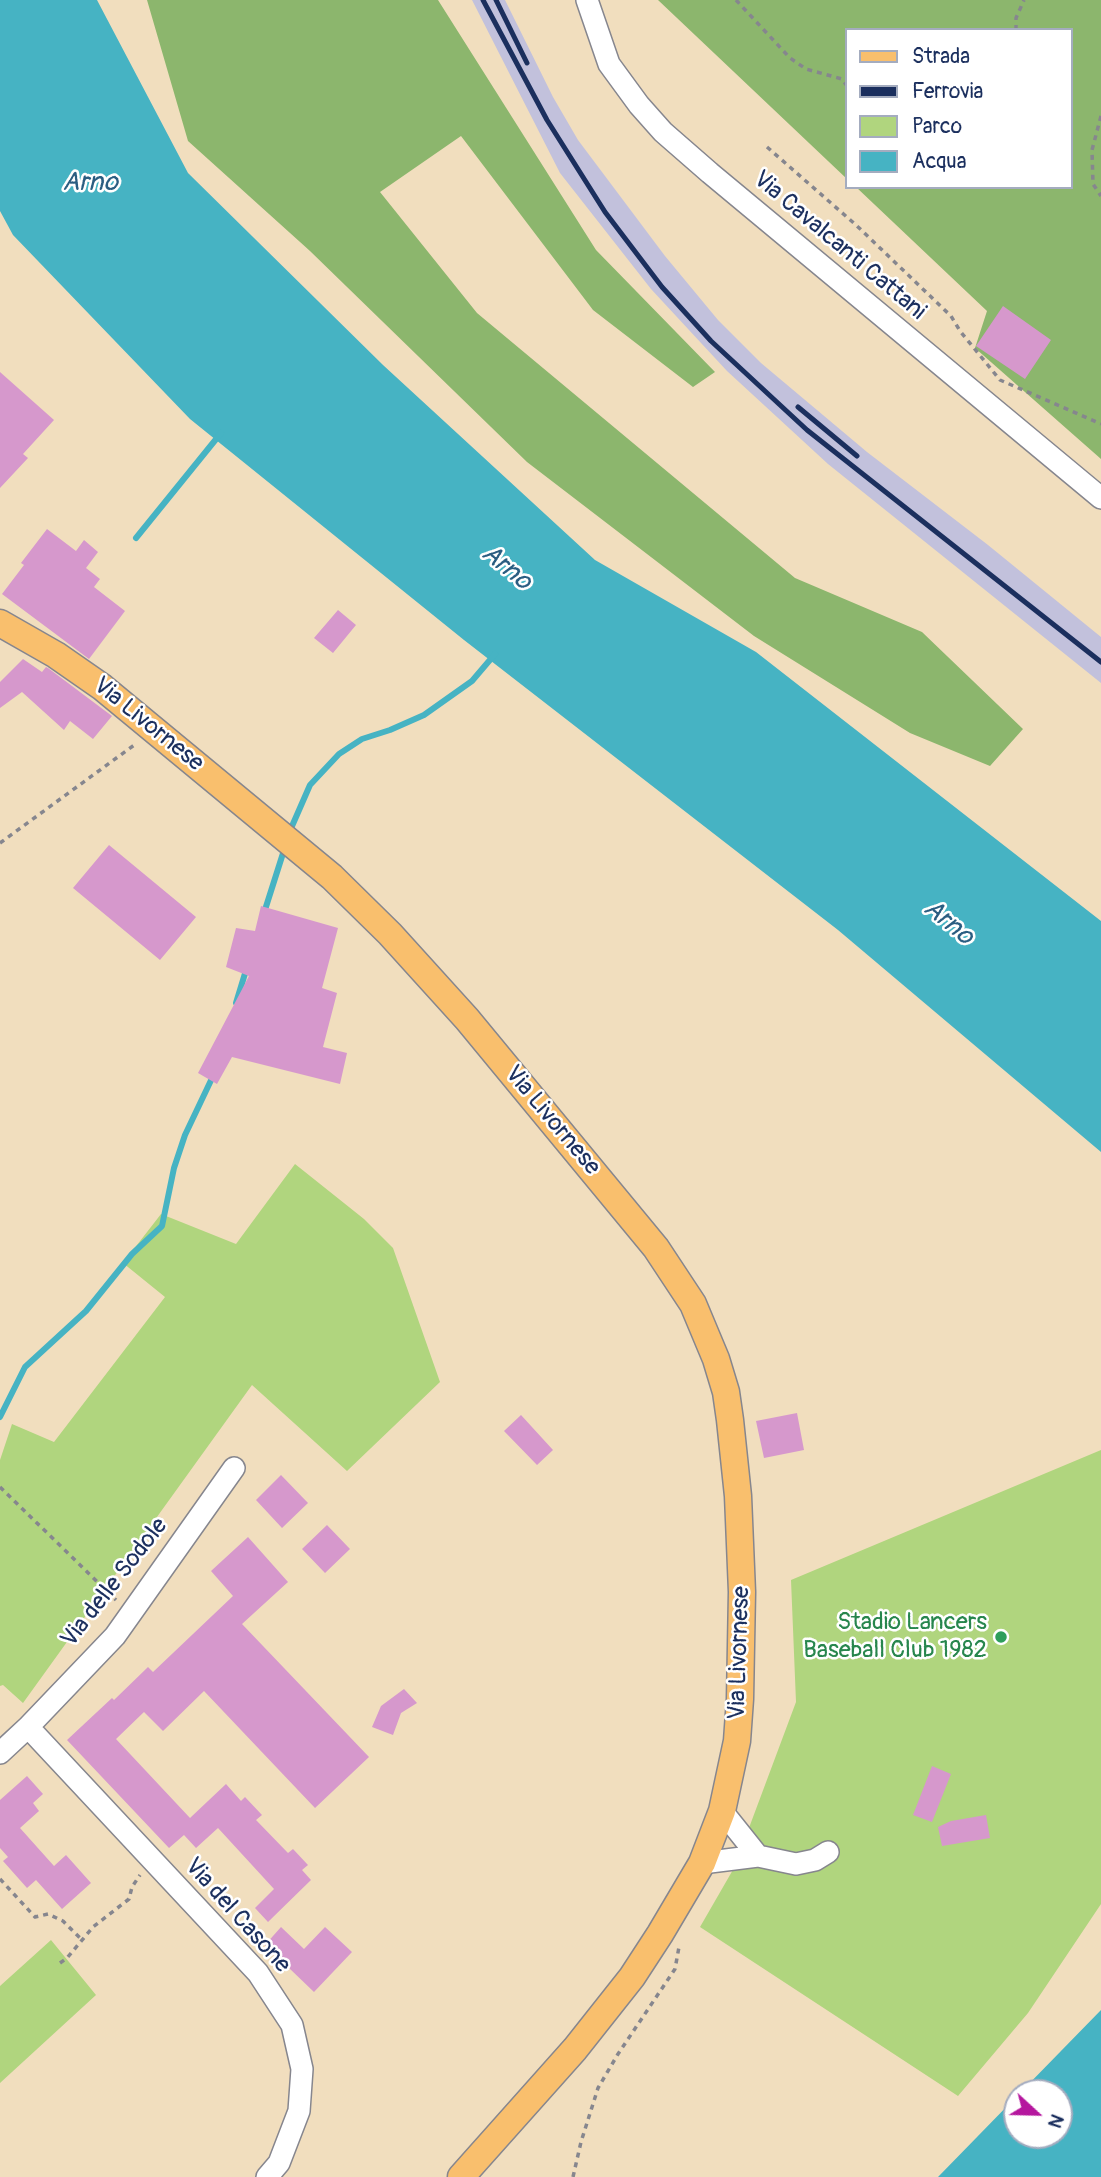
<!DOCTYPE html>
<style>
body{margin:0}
#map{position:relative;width:1101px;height:2177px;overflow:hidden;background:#f1debe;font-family:Pangolin,sans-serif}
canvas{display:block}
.legend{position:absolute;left:845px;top:28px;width:228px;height:161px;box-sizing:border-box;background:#fff;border:2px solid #a4acbf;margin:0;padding:9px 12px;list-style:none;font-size:21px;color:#1b2f5e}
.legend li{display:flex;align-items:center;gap:14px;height:35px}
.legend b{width:35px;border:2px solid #a4acbf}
.north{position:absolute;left:1003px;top:2079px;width:70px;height:70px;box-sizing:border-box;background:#fff;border:2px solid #a4acbf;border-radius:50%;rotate:112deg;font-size:19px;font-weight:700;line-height:28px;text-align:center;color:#1b2f5e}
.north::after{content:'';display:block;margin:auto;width:24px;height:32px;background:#b5179e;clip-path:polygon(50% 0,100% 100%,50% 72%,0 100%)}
</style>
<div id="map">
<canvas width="1101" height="2177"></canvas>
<ul class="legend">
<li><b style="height:9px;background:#f9bf6d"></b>Strada</li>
<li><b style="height:9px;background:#1b2f5e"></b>Ferrovia</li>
<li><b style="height:19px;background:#b0d57e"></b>Parco</li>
<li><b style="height:19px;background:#46b3c3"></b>Acqua</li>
</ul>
<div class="north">N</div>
</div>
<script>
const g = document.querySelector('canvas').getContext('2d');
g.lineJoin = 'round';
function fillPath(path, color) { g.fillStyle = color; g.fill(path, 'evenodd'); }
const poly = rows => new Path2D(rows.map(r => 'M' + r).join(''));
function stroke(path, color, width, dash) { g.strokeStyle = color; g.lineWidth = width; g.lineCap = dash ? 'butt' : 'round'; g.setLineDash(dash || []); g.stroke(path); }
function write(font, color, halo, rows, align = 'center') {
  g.font = font + ' Pangolin,sans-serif'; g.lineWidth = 5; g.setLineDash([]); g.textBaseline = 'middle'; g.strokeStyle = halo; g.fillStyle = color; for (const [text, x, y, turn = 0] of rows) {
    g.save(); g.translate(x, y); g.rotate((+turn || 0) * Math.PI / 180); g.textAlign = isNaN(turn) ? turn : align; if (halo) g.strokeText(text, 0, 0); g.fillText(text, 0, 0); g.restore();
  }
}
fillPath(poly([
 [472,0,505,0,553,97,578,140,665,256,718,320,761,363,867,452,988,545,1101,637,1101,683,828,464,727,371,651,289,560,173]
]), '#c2c1dc');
fillPath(poly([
 [295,1164,364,1219,393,1248,440,1382,347,1471,252,1385,23,1703,3,1685,0,1686,0,1460,12,1424,54,1442,165,1297,123,1263,161,1214,236,1244],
 [1101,1450,1101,1904,1028,2013,958,2096,700,1927,734,1868,796,1702,791,1580],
 [51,1940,96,1995,0,2083,0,1986]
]), '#b0d57e');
fillPath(poly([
 [147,0,438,0,596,250,715,372,693,387,593,310,461,136,380,192,477,313,795,578,922,632,1023,729,990,766,910,733,754,636,527,462,310,251,188,141],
 [658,0,1101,0,1101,459,975,348,987,311,856,187,1071,187,1071,30,847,30,847,179]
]), '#8cb66d');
fillPath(poly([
 [0,0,97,0,188,173,383,365,595,560,756,652,1101,921,1101,1152,838,930,464,640,190,419,13,235,0,211],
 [1101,2010,1101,2177,938,2177,1017,2096,1017,2135,1059,2135,1059,2093,1020,2093]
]), '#46b3c3');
stroke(poly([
 [136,538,221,433],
 [289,833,310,785,339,754,362,739,390,730,424,715,472,681,495,654],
 [264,913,285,847],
 [236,1003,247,967],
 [0,1417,25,1367,86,1311,132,1254,162,1226,174,1168,185,1135,214,1074]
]), '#46b3c3', 6);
fillPath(poly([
 [1003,306,1051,340,1025,379,976,346],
 [0,372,54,420,23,454,28,458,0,488],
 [47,529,76,551,84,540,98,552,86,568,100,579,94,587,125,611,89,659,2,594,24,565,21,563],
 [338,610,356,625,333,653,314,638],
 [23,659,42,672,46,667,48,668,112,716,93,739,70,721,64,730,22,692,0,708,0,682],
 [109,845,196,917,160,960,73,888],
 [261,906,338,928,322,988,337,993,323,1047,347,1053,340,1084,232,1057,217,1084,198,1073,249,976,226,967,236,928,255,931],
 [797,1413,804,1450,764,1458,756,1421],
 [521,1415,553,1450,537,1465,504,1431],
 [281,1475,308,1503,282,1528,256,1500],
 [327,1525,350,1549,325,1573,302,1549],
 [248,1537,288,1582,242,1624,369,1757,315,1808,204,1691,163,1731,144,1712,116,1739,190,1818,226,1784,241,1801,245,1797,262,1815,256,1820,288,1853,293,1849,308,1865,302,1870,311,1880,268,1922,255,1908,274,1889,218,1828,196,1848,184,1835,169,1848,67,1740,112,1698,114,1700,148,1667,153,1672,233,1596,211,1571],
 [404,1689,417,1703,401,1713,393,1735,372,1727,381,1706],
 [932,1766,951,1774,932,1822,913,1815],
 [27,1776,43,1794,33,1803,39,1811,20,1828,54,1866,66,1855,91,1883,62,1909,36,1880,27,1888,3,1861,8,1857,0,1848,0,1800],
 [986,1815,990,1838,942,1846,938,1827,951,1821],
 [281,1927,304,1949,325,1927,352,1952,314,1992,265,1945]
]), '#d698cc');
const minor = poly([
 [587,0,609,64,639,105,663,132,710,173,1101,498],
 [28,1727,258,1973,292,2025,302,2069,299,2111,279,2163,267,2177],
 [0,1753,28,1727,115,1636,234,1468],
 [722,1811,758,1856],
 [702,1863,758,1856,796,1864,815,1860,828,1852]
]);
const major = poly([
 [0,623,56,655,102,687,332,877,390,934,467,1019,656,1248,693,1304,716,1359,726,1392,730,1420,738,1496,742,1592,740,1699,737,1741,722,1811,702,1863,660,1934,632,1977,575,2049,461,2177]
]);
stroke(minor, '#86868e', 24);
stroke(major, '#86868e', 29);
stroke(poly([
 [736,0,790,58,806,69,842,79,847,86],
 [1016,30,1016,18,1024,0],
 [1101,116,1092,150,1093,184,1101,196],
 [767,147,856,225,951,316,960,331,1000,380,1101,424],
 [0,843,137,743],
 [0,1487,116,1600],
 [0,1879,35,1917,48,1914,63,1921,82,1940],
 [60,1963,67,1958,93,1927,129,1899,132,1887,140,1875],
 [573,2177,581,2142,598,2088,618,2054,675,1969,679,1947]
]), '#86868e', 3.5, [5, 5]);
stroke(minor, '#fff', 21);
stroke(major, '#f9bf6d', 26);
stroke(poly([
 [483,0,547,120,605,212,662,287,711,341,807,430,1101,662],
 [496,0,527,63],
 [798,407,857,456]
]), '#1b2f5e', 5);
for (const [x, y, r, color] of [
 [1001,1637,7,"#2e9e5b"]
]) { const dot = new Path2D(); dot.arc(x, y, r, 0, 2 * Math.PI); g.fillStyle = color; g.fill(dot); stroke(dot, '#fff', 2.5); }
write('24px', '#1b2f5e', '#fff', [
 ["Via Cavalcanti Cattani",839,246,40],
 ["Via Livornese",148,725,39],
 ["Via Livornese",552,1121,50],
 ["Via delle Sodole",115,1583,-52],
 ["Via Livornese",740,1653,-88],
 ["Via del Casone",237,1916,48]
]);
write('24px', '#27864d', '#fff', [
 ["Stadio Lancers",987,1623],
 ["Baseball Club 1982",987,1651]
], 'right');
write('italic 26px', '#2a5d81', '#fff', [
 ["Arno",90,183],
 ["Arno",506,568,39],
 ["Arno",948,923,39]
]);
</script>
